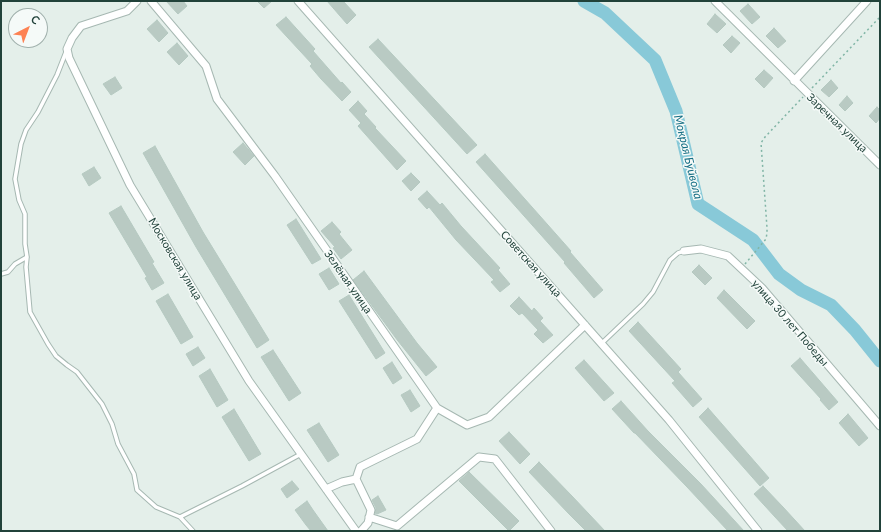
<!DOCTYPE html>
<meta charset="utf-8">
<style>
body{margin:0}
#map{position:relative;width:881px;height:532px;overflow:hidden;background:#e4efea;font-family:Lato,sans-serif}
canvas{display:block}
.frame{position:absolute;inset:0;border:2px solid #21423a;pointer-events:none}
.north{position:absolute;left:8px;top:8px;width:40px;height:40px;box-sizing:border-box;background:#f5faf8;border:1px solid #a0b0ac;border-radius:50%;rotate:42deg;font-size:11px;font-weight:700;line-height:16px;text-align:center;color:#21423a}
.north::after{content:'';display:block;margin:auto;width:14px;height:18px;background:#fd8253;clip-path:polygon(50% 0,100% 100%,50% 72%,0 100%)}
</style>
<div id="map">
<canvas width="881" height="532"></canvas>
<div class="frame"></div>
<div class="north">С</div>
</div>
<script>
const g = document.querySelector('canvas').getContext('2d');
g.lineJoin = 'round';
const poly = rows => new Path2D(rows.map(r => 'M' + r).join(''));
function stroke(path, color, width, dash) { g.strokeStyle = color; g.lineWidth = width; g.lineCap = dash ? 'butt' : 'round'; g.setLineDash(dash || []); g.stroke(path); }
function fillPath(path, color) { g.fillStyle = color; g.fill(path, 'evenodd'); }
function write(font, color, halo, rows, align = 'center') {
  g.font = font + ' Lato,sans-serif'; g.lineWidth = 3; g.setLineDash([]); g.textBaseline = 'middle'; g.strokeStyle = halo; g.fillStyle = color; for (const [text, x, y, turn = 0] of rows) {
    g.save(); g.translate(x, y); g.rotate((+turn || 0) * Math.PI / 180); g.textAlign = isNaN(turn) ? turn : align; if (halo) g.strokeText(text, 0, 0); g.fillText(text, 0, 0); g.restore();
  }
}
stroke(poly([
 [584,1,605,13,655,60,676,111,698,204,753,240,779,274,801,290,831,305,855,330,880,361]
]), '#88c9d8', 13);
const building = poly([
 [166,1,183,1,187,6,178,14,166,1],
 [257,1,272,1,264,8,257,1],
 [327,1,343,1,356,15,347,24,327,1],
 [748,4,760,17,752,24,740,11,748,4],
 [715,14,726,24,717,33,707,24,715,14],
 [286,17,315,49,313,51,341,83,342,82,351,92,342,101,321,79,310,66,312,64,276,25,286,17],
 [157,20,168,33,159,42,147,29,157,20],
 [774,28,786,41,778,48,766,36,774,28],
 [732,36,740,43,731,53,723,45,732,36],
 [378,39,477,145,467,154,369,47,378,39],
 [177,43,188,56,179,65,167,52,177,43],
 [764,70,773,78,764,88,755,79,764,70],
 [115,77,122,88,111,95,103,84,115,77],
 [831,80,838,88,829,97,821,90,831,80],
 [847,96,853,103,845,111,839,105,847,96],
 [358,101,367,111,364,114,376,127,375,128,406,161,397,170,358,126,361,123,349,110,358,101],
 [877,107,880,110,880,118,876,123,869,116,877,107],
 [243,143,254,156,245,165,233,152,243,143],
 [155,146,203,232,269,340,257,348,196,247,143,153,155,146],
 [485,154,571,251,570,252,603,290,594,298,564,263,565,262,476,162,485,154],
 [94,167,101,178,89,186,82,174,94,167],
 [411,173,420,182,411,191,402,181,411,173],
 [427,191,440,205,442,203,461,226,500,268,498,270,510,284,500,292,491,282,494,280,456,240,429,207,427,209,418,199,427,191],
 [121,206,154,262,152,263,164,283,152,290,145,278,147,277,109,213,121,206],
 [296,219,321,259,312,264,287,225,296,219],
 [332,222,341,232,339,234,352,250,341,259,333,248,335,247,321,231,332,222],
 [699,265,712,278,705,285,692,272,699,265],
 [329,268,339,284,329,290,319,274,329,268],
 [364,271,417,343,437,367,426,376,398,341,353,280,364,271],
 [724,290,755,321,747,329,717,298,724,290],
 [168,294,193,337,181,344,156,301,168,294],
 [349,295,385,353,376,359,339,301,349,295],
 [519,297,532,311,534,308,543,318,540,321,553,335,543,343,534,334,538,330,522,313,519,315,510,306,519,297],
 [638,322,681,369,678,372,702,399,693,407,672,383,675,381,629,331,638,322],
 [198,347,205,358,193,366,186,354,198,347],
 [273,350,301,393,289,401,261,357,273,350],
 [800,358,838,402,829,410,820,400,821,399,791,366,800,358],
 [584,360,614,393,604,401,575,368,584,360],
 [392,362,402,378,393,384,383,368,392,362],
 [210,369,228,400,217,407,199,376,210,369],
 [410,390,420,406,411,412,401,395,410,390],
 [621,401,648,431,701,484,744,531,728,531,687,487,635,433,634,433,612,409,621,401],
 [708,408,769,478,760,486,699,417,708,408],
 [234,409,261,454,249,461,222,417,234,409],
 [848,414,868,438,859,446,839,423,848,414],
 [319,423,339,455,328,462,307,430,319,423],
 [509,432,530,454,520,464,499,441,509,432],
 [539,462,572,496,605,531,586,531,569,514,529,472,539,462],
 [469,472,519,521,509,531,459,481,469,472],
 [292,481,299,489,287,498,281,489,292,481],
 [763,486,783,507,805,531,788,531,775,517,754,494,763,486],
 [378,496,386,510,377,514,375,513,376,508,372,500,378,496],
 [307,501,313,510,328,531,311,531,306,525,295,510,307,501]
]);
fillPath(building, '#b9cac3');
stroke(building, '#b5c9c1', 1);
const lane = poly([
 [66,52,57,75,38,112,26,130,21,144,15,179,19,200,25,214,25,244,27,257,26,267,30,312,48,344,56,356,67,365,77,372,102,404,112,424,118,444,134,474,137,490,156,507,180,517,193,531],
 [1,274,8,272,15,264,27,257],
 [602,343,643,304,653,292,670,260,678,253,684,251],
 [180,517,242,486,301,454]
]);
const street = poly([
 [137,1,127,11,81,26,72,38,67,49,69,58,130,185,249,381,356,531],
 [151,1,206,66,217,99,275,176,437,408,467,425,489,417,585,325],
 [298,1,669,420,758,531],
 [715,1,880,165],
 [794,81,867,1],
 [684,251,701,249,728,256,762,288,880,426],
 [326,489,342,482,356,479],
 [369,517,397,526,479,457,495,459,551,531],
 [361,531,368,523,371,510,356,479,360,467,417,439,437,408]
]);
stroke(lane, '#a6b8b2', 5.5);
stroke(street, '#a6b8b2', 9);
stroke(poly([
 [812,88,880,17],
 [745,264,766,239,767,233,767,228,761,143,765,137,803,97]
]), '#81b5a6', 1.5, [2, 3]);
stroke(lane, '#fff', 3.5);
stroke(street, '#fff', 7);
write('11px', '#21423a', '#f5faf8', [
 ["Заречная улица",837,123,44],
 ["Московская улица",175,259,59],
 ["Советская улица",531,264,48],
 ["Зелёная улица",348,282,55],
 ["улица 30 лет Победы",790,323,49]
]);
write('italic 12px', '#156e84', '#f5faf8', [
 ["Мокрая Буйвола",688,157,76]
]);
</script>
